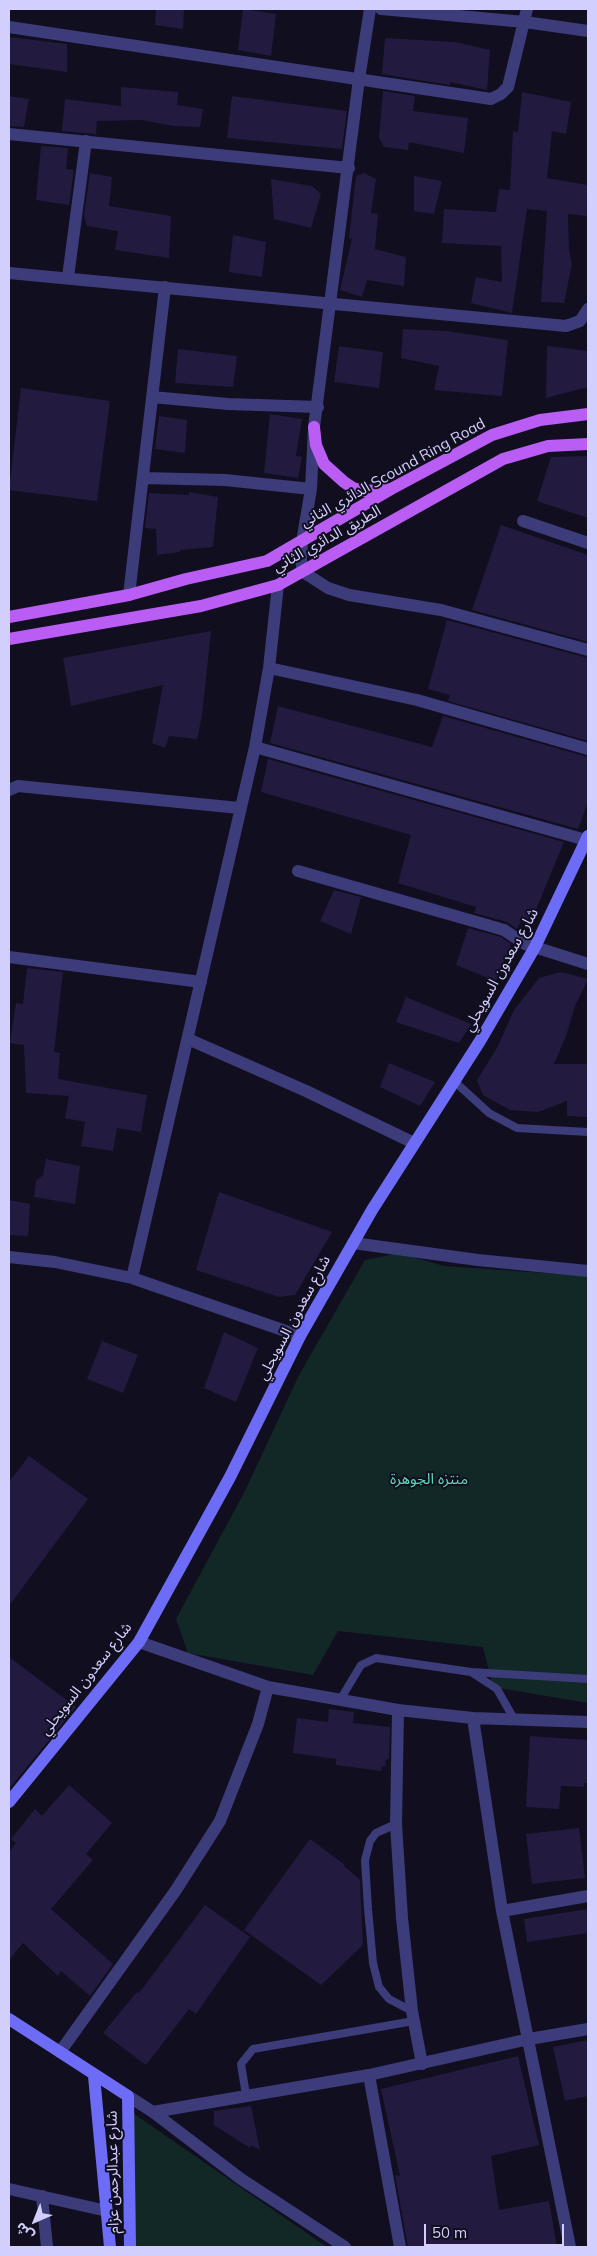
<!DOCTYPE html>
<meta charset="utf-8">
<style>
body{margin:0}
#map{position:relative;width:597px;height:2256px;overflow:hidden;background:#100e1f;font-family:Mulish,"Noto Sans Arabic",sans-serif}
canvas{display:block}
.frame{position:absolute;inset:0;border:10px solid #d3cffc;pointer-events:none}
.north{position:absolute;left:10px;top:2196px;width:50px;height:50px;-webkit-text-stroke:4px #100e1f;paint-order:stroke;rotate:224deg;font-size:14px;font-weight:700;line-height:20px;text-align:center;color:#d3cffc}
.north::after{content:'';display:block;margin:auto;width:18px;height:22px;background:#d3cffc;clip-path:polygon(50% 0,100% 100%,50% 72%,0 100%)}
.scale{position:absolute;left:424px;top:2224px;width:140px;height:22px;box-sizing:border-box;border:2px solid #d3cffc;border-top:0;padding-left:6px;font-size:15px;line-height:18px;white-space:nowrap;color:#d3cffc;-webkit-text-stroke:4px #100e1f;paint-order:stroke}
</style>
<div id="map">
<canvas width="597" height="2256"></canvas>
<div class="frame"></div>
<div class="north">ش</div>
<div class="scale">50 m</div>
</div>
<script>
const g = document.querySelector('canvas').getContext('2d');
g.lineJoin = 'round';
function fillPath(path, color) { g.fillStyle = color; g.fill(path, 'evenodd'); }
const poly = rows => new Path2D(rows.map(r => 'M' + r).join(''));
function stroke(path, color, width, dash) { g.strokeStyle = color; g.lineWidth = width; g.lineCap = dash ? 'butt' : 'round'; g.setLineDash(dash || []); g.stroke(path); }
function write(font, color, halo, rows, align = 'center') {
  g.font = font + ' Mulish,"Noto Sans Arabic",sans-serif'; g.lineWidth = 4; g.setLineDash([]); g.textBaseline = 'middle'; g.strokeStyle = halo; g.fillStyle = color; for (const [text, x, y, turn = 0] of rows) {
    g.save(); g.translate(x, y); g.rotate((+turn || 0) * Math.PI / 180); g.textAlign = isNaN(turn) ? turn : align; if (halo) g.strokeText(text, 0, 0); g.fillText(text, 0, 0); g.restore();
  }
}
fillPath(poly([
 [399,1253,444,1266,588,1276,588,1703,493,1687,483,1647,338,1631,313,1675,188,1653,176,1619,245,1491,299,1375,365,1260],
 [124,2107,327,2247,133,2247]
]), '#112827');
fillPath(poly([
 [156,9,184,9,183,29,155,25],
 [243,9,276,14,271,56,238,50],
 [9,37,67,44,67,72,9,64],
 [385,38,455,42,490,50,487,90,450,82,450,85,382,74],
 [121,87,178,92,177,105,203,109,200,127,173,126,142,120,97,121,96,134,62,131,65,99,121,106],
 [383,91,415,96,413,111,468,118,464,153,409,142,408,150,384,147,379,138],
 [522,92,571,102,566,134,552,131,547,178,588,185,588,207,587,216,568,214,569,251,572,264,564,303,541,302,547,211,527,209,512,313,471,303,476,277,502,282,501,246,442,243,444,209,496,212,499,189,510,190,513,131,518,132],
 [9,96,29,99,24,127,9,126],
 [232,96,347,111,342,149,227,138],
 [41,146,68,148,66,169,74,170,69,205,36,200],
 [90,173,112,177,109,206,171,216,169,258,115,250,118,231,87,226,84,216],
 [364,173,376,179,371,213,378,214,375,249,406,257,404,286,367,280,362,297,340,290,352,239,349,238,356,176],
 [414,176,442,181,434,214,414,211],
 [271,179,312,186,321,194,311,228,274,219],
 [233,235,266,242,262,277,229,272],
 [403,329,446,331,508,340,502,396,434,390,439,366,401,358],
 [339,346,383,352,379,388,334,382],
 [547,346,588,351,588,387,546,398],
 [178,349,237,356,233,387,175,383],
 [21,388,110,401,97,501,9,490],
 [270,414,302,419,296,456,302,457,298,478,264,473],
 [159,416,187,420,185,453,155,449],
 [588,456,588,518,537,501,551,457],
 [189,492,218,497,213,547,180,550,180,552,157,555,156,529,145,528,149,493,189,495],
 [501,525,588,555,588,642,472,610],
 [447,620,588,658,588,741,448,701,450,695,428,689],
 [211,631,202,716,197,739,169,736,165,748,152,743,163,685,71,706,63,658],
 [278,706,432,747,443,716,588,757,588,802,578,829,270,743],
 [268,759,564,842,530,924,521,921,517,929,507,922,474,913,476,907,398,883,411,835,261,792],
 [334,890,361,897,351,934,320,921],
 [468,928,501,937,511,944,496,981,456,965],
 [27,968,63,972,54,1052,60,1053,58,1079,147,1095,141,1132,117,1128,113,1151,81,1146,85,1122,65,1118,69,1096,26,1093,24,1045,10,1043,16,1003,23,1004],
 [561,972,588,979,575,1006,566,1036,554,1064,588,1064,588,1117,567,1116,567,1101,538,1112,510,1110,483,1095,477,1080,497,1048,514,1010,539,978],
 [406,997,471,1024,459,1043,396,1022],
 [389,1063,435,1082,420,1106,380,1087],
 [46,1159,80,1166,75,1204,34,1197,36,1181,43,1175],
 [219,1192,332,1232,295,1295,279,1297,196,1270],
 [9,1200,30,1204,28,1236,9,1235],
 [224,1332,258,1348,236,1402,204,1388],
 [102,1341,138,1355,123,1393,87,1379],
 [29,1456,88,1499,9,1606,9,1482],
 [9,1657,76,1707,9,1789],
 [329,1709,354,1712,353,1723,390,1727,389,1759,385,1760,386,1766,382,1766,381,1771,336,1765,336,1759,293,1753,297,1718,328,1722],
 [530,1736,588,1740,588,1783,584,1783,584,1787,561,1786,559,1809,526,1807],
 [69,1785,112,1823,86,1854,93,1860,51,1909,113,1964,90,1996,61,1971,58,1976,23,1943,9,1960,9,1852,16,1843,11,1839,35,1809,42,1816],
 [579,1828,585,1878,532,1884,526,1834],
 [310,1839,345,1865,344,1866,360,1880,363,1945,321,1985,244,1930],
 [205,1905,250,1937,196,2014,189,2009,146,2065,103,2033,137,1992,139,1993],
 [588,1909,588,1933,527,1942,524,1919],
 [588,2040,588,2096,565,2101,553,2047],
 [518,2056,539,2145,491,2156,499,2210,549,2201,557,2247,408,2247,395,2175,400,2176,381,2089],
 [251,2106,260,2150,251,2145,250,2148,214,2125,214,2111]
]), '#221b3f');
stroke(poly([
 [454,1081,489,1113,517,1128,588,1132],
 [471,1672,588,1679],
 [340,1700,361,1665,376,1658,471,1672,497,1689,514,1719],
 [396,1824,376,1833,370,1841,365,1860,368,1909,373,1963,379,1987,389,1999,412,2011],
 [246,2095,241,2064,253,2049,414,2021]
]), '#3d3c7b', 8);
stroke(poly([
 [370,9,359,79,314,427,311,489,302,542,301,560,303,572,328,588,349,595,441,610,588,650],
 [381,9,525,22,588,31],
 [9,27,491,99,501,94,508,87,527,9],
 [9,134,349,168],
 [9,273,566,326,580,321,588,309],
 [68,277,86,141],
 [152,397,228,404,318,407],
 [144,478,225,480,311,489],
 [523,521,588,543],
 [129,595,165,287],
 [269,668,417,700,588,749],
 [255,747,586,840],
 [9,790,18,786,239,808],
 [298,871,487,925,504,930,525,944,588,964],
 [9,957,201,982],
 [188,1039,306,1091,414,1143],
 [353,1243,478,1260,588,1271],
 [9,1257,55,1262,132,1278,300,1336],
 [132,1278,255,747,269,668,278,585],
 [139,1642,268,1687,398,1710,473,1718,588,1722],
 [398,1710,396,1824,402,1918,412,2011,422,2064],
 [473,1718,502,1911,570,2247],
 [502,1911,588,1896],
 [60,2052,176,1890,220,1821,258,1724,268,1687],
 [369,2075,400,2247],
 [128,2096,153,2112,241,2179,345,2247],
 [153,2112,369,2075,529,2039,588,2029],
 [9,2189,107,2211],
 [42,2196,47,2247]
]), '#3d3c7b', 12);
stroke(poly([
 [9,1802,139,1642,230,1477,300,1336,372,1210,480,1041,535,947,588,836],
 [9,2019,128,2096,130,2247],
 [94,2076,110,2247]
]), '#6d6cf6', 12);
stroke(poly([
 [314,427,316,445,324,464,344,482,353,488,365,491,389,489],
 [9,617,129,595,186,579,267,561,391,489,492,435,540,420,588,414],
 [9,639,201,606,278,585,503,459,548,446,588,444]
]), '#b95df5', 12);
write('15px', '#d3cffc', '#100e1f', [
 ["الدائري الثاني Scound Ring Road",393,473,-29],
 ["الطريق الدائري الثاني",327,539,-29],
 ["شارع سعدون السويحلي",501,970,-61],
 ["شارع سعدون السويحلي",294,1318,-62],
 ["شارع سعدون السويحلي",86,1679,-52],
 ["شارع عبدالرحمن عزام",113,2172,-91]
]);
write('15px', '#60d7b7', '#100e1f', [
 ["منتزه الجوهرة",429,1479]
]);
</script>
